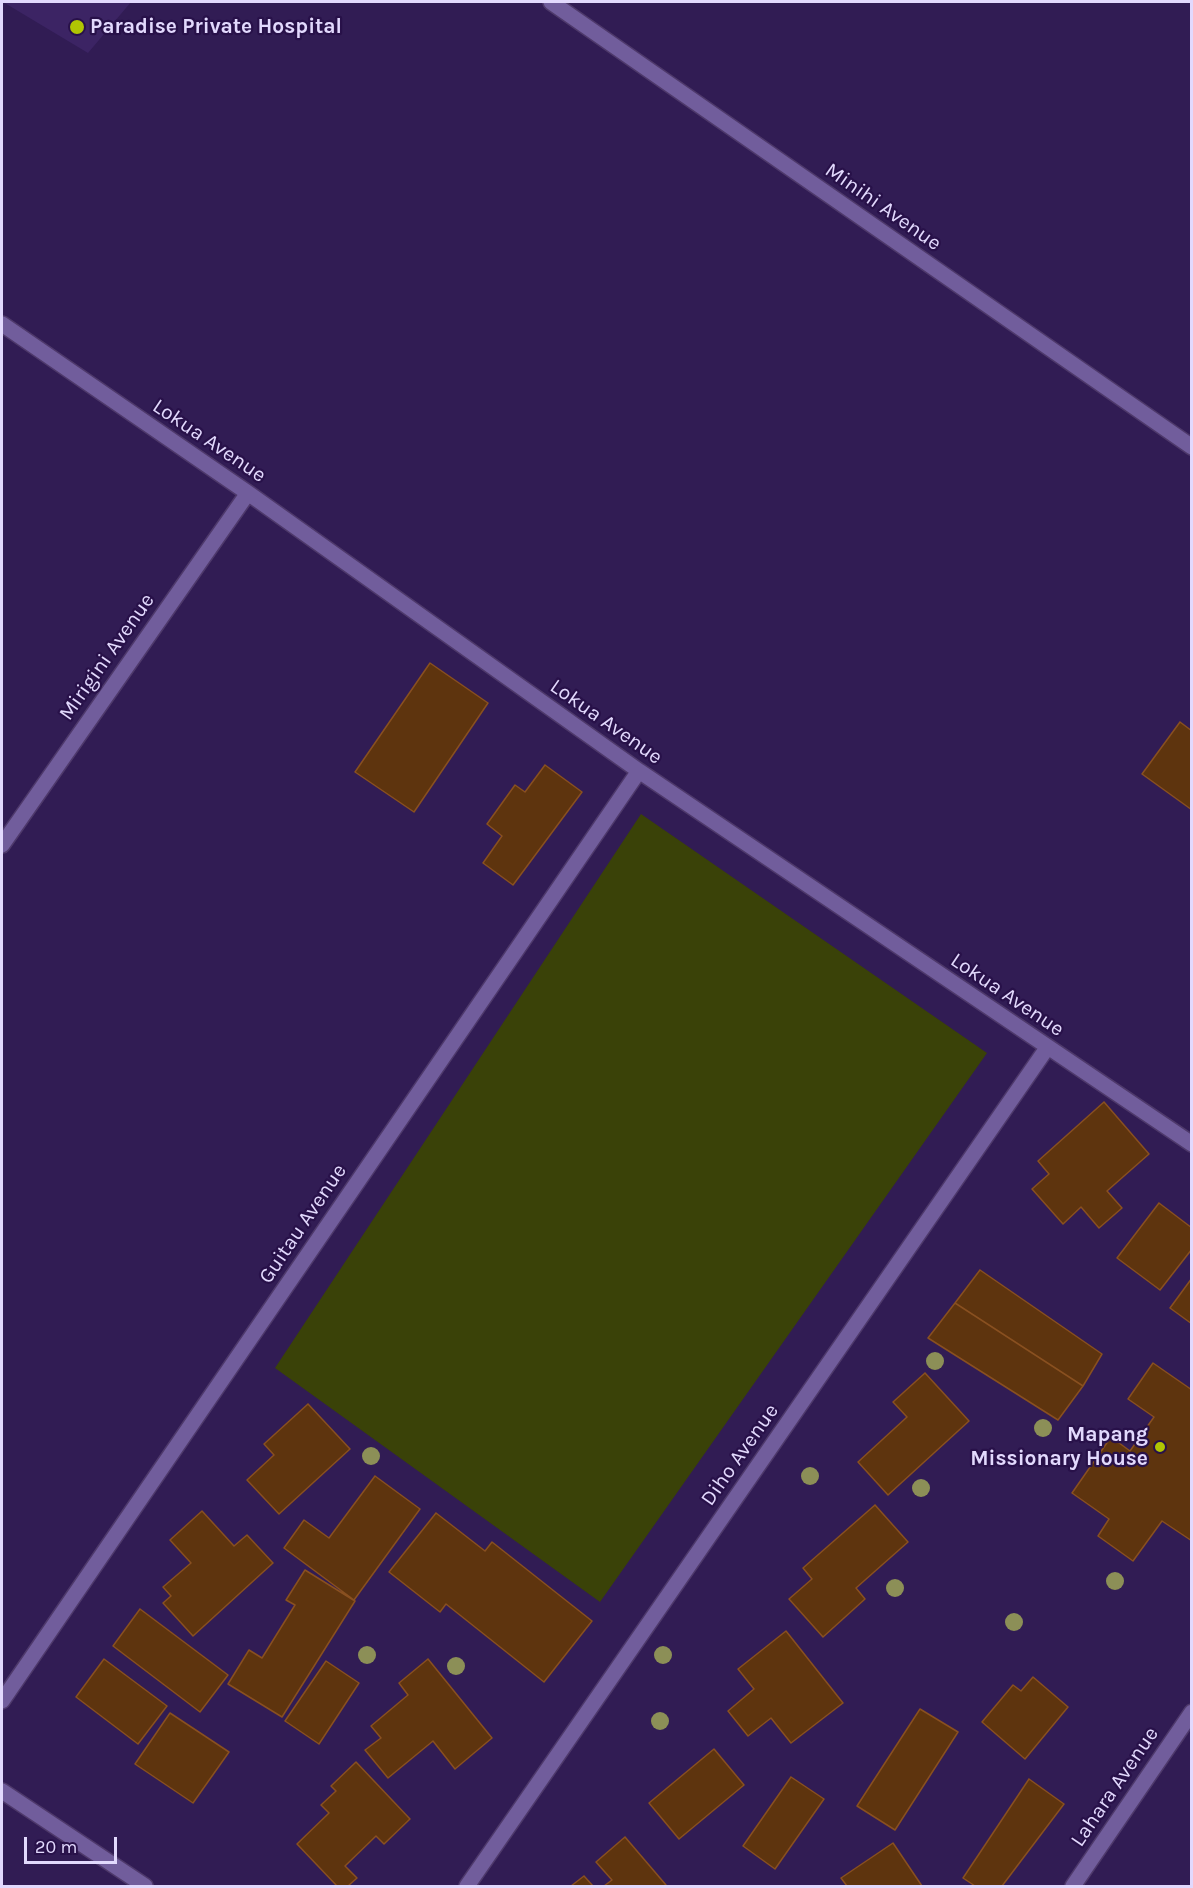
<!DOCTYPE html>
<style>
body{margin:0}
#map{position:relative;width:1193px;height:1888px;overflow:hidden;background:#311c54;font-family:Karla,sans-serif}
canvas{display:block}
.frame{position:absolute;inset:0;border:3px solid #e2d9fd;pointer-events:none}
.scale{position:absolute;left:24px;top:1837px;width:93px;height:27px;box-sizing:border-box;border:3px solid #e2d9fd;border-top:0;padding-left:8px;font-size:18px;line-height:21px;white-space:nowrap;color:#e2d9fd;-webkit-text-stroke:4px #281149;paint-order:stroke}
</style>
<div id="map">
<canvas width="1193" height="1888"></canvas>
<div class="frame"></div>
<div class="scale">20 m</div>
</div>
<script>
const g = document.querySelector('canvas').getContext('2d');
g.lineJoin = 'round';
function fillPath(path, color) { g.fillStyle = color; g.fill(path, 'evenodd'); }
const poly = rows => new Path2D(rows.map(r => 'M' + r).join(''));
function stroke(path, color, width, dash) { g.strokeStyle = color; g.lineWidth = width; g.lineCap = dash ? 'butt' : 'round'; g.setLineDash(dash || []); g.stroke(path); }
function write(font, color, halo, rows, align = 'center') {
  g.font = font + ' Karla,sans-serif'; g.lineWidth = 4.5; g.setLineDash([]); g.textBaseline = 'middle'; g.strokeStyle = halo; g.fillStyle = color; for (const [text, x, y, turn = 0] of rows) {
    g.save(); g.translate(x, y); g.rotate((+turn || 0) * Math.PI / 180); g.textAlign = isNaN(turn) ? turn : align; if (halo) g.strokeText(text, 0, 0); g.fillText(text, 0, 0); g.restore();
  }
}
fillPath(poly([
 [3,2,131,2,88,53]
]), '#3c2464');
fillPath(poly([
 [641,814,987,1053,600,1602,275,1368]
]), '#3a4208');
const building = poly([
 [430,663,488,703,414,812,355,772,430,663],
 [1180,722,1192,731,1192,810,1142,774,1180,722],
 [545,765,582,792,513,885,483,863,502,836,487,824,515,785,525,792,545,765],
 [1104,1102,1149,1154,1107,1191,1122,1208,1099,1228,1081,1207,1063,1224,1032,1189,1049,1174,1038,1161,1104,1102],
 [1159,1203,1192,1228,1192,1249,1160,1290,1117,1258,1159,1203],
 [980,1270,1102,1354,1083,1386,955,1303,980,1270],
 [1192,1278,1192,1324,1170,1308,1192,1278],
 [955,1303,1083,1386,1058,1420,928,1338,955,1303],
 [1153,1363,1192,1390,1192,1541,1162,1521,1133,1561,1098,1536,1109,1519,1072,1493,1111,1437,1130,1451,1154,1417,1128,1399,1153,1363],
 [925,1373,969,1421,888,1495,858,1462,907,1417,893,1402,925,1373],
 [308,1404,350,1449,279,1514,247,1480,274,1455,264,1444,308,1404],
 [375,1476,420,1509,354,1600,284,1548,304,1520,329,1538,375,1476],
 [875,1505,908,1542,856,1588,865,1599,823,1637,789,1599,812,1579,803,1568,875,1505],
 [202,1511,234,1546,247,1535,273,1563,193,1636,163,1603,171,1596,163,1587,191,1563,170,1540,202,1511],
 [436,1513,485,1551,492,1542,592,1621,544,1682,446,1604,440,1612,389,1572,436,1513],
 [305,1570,355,1601,282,1717,228,1684,249,1650,262,1658,295,1605,286,1600,305,1570],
 [140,1609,228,1675,200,1712,113,1646,140,1609],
 [786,1631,843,1703,791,1743,771,1718,748,1736,728,1711,754,1689,738,1669,786,1631],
 [104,1659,167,1706,138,1744,76,1697,104,1659],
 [428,1659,492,1738,455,1769,433,1741,388,1778,365,1750,381,1738,371,1726,408,1695,399,1683,428,1659],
 [326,1661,359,1683,319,1744,285,1721,326,1661],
 [1033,1677,1068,1707,1025,1759,982,1722,1013,1685,1021,1691,1033,1677],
 [920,1709,958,1732,895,1830,857,1806,920,1709],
 [170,1713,229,1752,193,1803,135,1764,170,1713],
 [714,1749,744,1785,679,1839,649,1803,714,1749],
 [356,1762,410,1819,384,1844,376,1836,345,1866,357,1878,348,1886,337,1886,297,1844,329,1813,321,1805,336,1791,331,1786,356,1762],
 [791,1777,824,1799,775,1869,743,1846,791,1777],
 [1029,1779,1064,1804,1002,1886,975,1886,963,1878,1029,1779],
 [625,1837,666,1885,664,1886,604,1886,612,1880,596,1862,625,1837],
 [893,1843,922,1886,847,1886,841,1878,893,1843],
 [584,1876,593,1886,571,1886,584,1876]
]);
fillPath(building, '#5e340e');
stroke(building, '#895020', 1.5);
const minor = poly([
 [551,2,1192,447],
 [2,324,248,493,639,771,1192,1144],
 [2,845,248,493],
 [2,1701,639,771],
 [2,1791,145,1886],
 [467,1886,1047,1048],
 [1073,1886,1192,1712]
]);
stroke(minor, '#4e396b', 18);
stroke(minor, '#715d9c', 15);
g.fillStyle = '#8c8f57';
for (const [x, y] of [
 [935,1361],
 [1043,1428],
 [371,1456],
 [810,1476],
 [921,1488],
 [1115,1581],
 [895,1588],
 [1014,1622],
 [367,1655],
 [663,1655],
 [456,1666],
 [660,1721]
]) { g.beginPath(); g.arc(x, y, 9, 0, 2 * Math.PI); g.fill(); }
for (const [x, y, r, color] of [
 [77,27,8,"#b0c503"],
 [1160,1447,6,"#b0c503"]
]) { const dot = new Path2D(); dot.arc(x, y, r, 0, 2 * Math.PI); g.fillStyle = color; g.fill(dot); stroke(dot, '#281149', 2); }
write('bold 21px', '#e2d9fd', '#281149', [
 ["Paradise Private Hospital",90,27],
 ["Mapang",1148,1435,"right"],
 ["Missionary House",1148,1459,"right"]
], 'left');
write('21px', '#e2d9fd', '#281149', [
 ["Minihi Avenue",883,207,35],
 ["Lokua Avenue",209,441,34],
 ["Mirigini Avenue",107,657,-55],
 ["Lokua Avenue",606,722,35],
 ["Lokua Avenue",1007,995,34],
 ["Guitau Avenue",303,1224,-56],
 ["Diho Avenue",740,1455,-55],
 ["Lahara Avenue",1115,1787,-56]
]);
</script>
